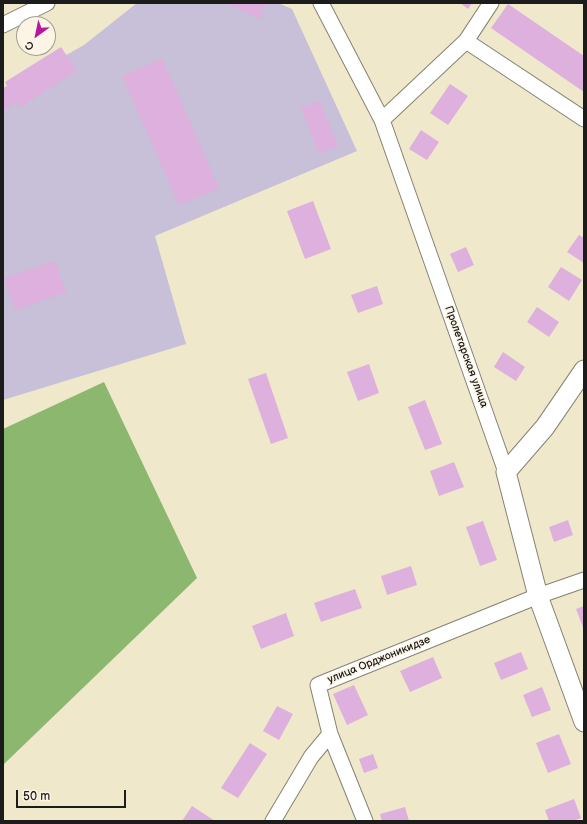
<!DOCTYPE html>
<meta charset="utf-8">
<style>
body{margin:0}
#map{position:relative;width:587px;height:824px;overflow:hidden;background:#efe8cb;font-family:"Balsamiq Sans",sans-serif}
canvas{display:block}
.frame{position:absolute;inset:0;border:4px solid #1c1c1c;pointer-events:none}
.north{position:absolute;left:16px;top:16px;width:40px;height:40px;box-sizing:border-box;background:#fcf5e5;border:1px solid #a29e95;border-radius:50%;rotate:213deg;font-size:11px;font-weight:700;line-height:16px;text-align:center;color:#1c1c1c}
.north::after{content:'';display:block;margin:auto;width:14px;height:18px;background:#b5179e;clip-path:polygon(50% 0,100% 100%,50% 72%,0 100%)}
.scale{position:absolute;left:16px;top:790px;width:110px;height:18px;box-sizing:border-box;border:2px solid #1c1c1c;border-top:0;padding-left:5px;font-size:12px;line-height:14px;white-space:nowrap;color:#1c1c1c;-webkit-text-stroke:3px #fcf5e5;paint-order:stroke}
</style>
<div id="map">
<canvas width="587" height="824"></canvas>
<div class="frame"></div>
<div class="north">С</div>
<div class="scale">50 m</div>
</div>
<script>
const g = document.querySelector('canvas').getContext('2d');
g.lineJoin = 'round';
function fillPath(path, color) { g.fillStyle = color; g.fill(path, 'evenodd'); }
const poly = rows => new Path2D(rows.map(r => 'M' + r).join(''));
function stroke(path, color, width, dash) { g.strokeStyle = color; g.lineWidth = width; g.lineCap = dash ? 'butt' : 'round'; g.setLineDash(dash || []); g.stroke(path); }
function write(font, color, halo, rows, align = 'center') {
  g.font = font + ' "Balsamiq Sans",sans-serif'; g.lineWidth = 3; g.setLineDash([]); g.textBaseline = 'middle'; g.strokeStyle = halo; g.fillStyle = color; for (const [text, x, y, turn = 0] of rows) {
    g.save(); g.translate(x, y); g.rotate((+turn || 0) * Math.PI / 180); g.textAlign = isNaN(turn) ? turn : align; if (halo) g.strokeText(text, 0, 0); g.fillText(text, 0, 0); g.restore();
  }
}
fillPath(poly([
 [137,3,278,3,292,9,357,151,155,236,186,344,3,400,3,91,84,45]
]), '#c8bfd8');
fillPath(poly([
 [104,382,197,578,3,765,3,429]
]), '#8cb76e');
fillPath(poly([
 [226,3,266,3,259,19],
 [460,3,472,3,468,9],
 [508,4,584,56,584,92,491,28],
 [61,47,77,71,20,107,17,102,4,110,3,108,3,88,7,86,5,82],
 [162,58,219,188,179,205,122,76],
 [450,84,468,96,448,125,430,113],
 [320,101,338,146,319,154,301,108],
 [421,130,439,142,427,160,409,149],
 [313,201,331,249,305,259,287,211],
 [579,235,584,238,584,263,567,252],
 [466,247,474,265,458,272,450,254],
 [55,261,66,292,15,310,4,278],
 [561,267,582,280,569,301,548,287],
 [377,286,383,304,358,313,351,295],
 [537,307,559,322,549,337,527,322],
 [503,352,525,367,516,381,494,367],
 [369,364,379,393,358,401,347,372],
 [266,373,288,438,271,444,248,379],
 [425,400,442,444,425,450,408,407],
 [454,462,464,487,439,496,430,471],
 [568,520,573,535,554,542,549,527],
 [483,521,497,560,480,566,466,527],
 [411,566,417,585,387,595,381,576],
 [355,589,362,608,321,622,314,603],
 [584,606,584,630,576,609],
 [286,613,294,636,261,649,252,626],
 [521,652,528,669,501,680,494,663],
 [433,657,442,678,410,692,400,671],
 [354,685,368,715,347,725,333,694],
 [542,687,551,710,532,717,523,695],
 [277,706,293,714,279,740,263,731],
 [559,734,571,764,548,773,536,743],
 [250,743,267,754,238,798,221,788],
 [373,754,378,768,364,773,359,759],
 [574,799,581,818,573,821,549,821,545,810],
 [192,806,215,821,182,821],
 [405,807,409,821,382,821,380,814]
]), '#ddb0de');
const minor = poly([
 [321,3,382,120,506,472],
 [491,3,466,41,584,119],
 [3,25,47,3],
 [382,120,466,41],
 [273,821,311,757,330,734],
 [365,821,330,734,318,685,538,596,584,580]
]);
const major = poly([
 [584,370,545,427,506,472,538,596,584,722]
]);
stroke(minor, '#868274', 17);
stroke(major, '#868274', 21);
stroke(minor, '#fff', 15);
stroke(major, '#fff', 19);
write('11px', '#1c1c1c', '#fcf5e5', [
 ["Пролетарская улица",466,357,70],
 ["улица Орджоникидзе",379,660,-22]
]);
</script>
